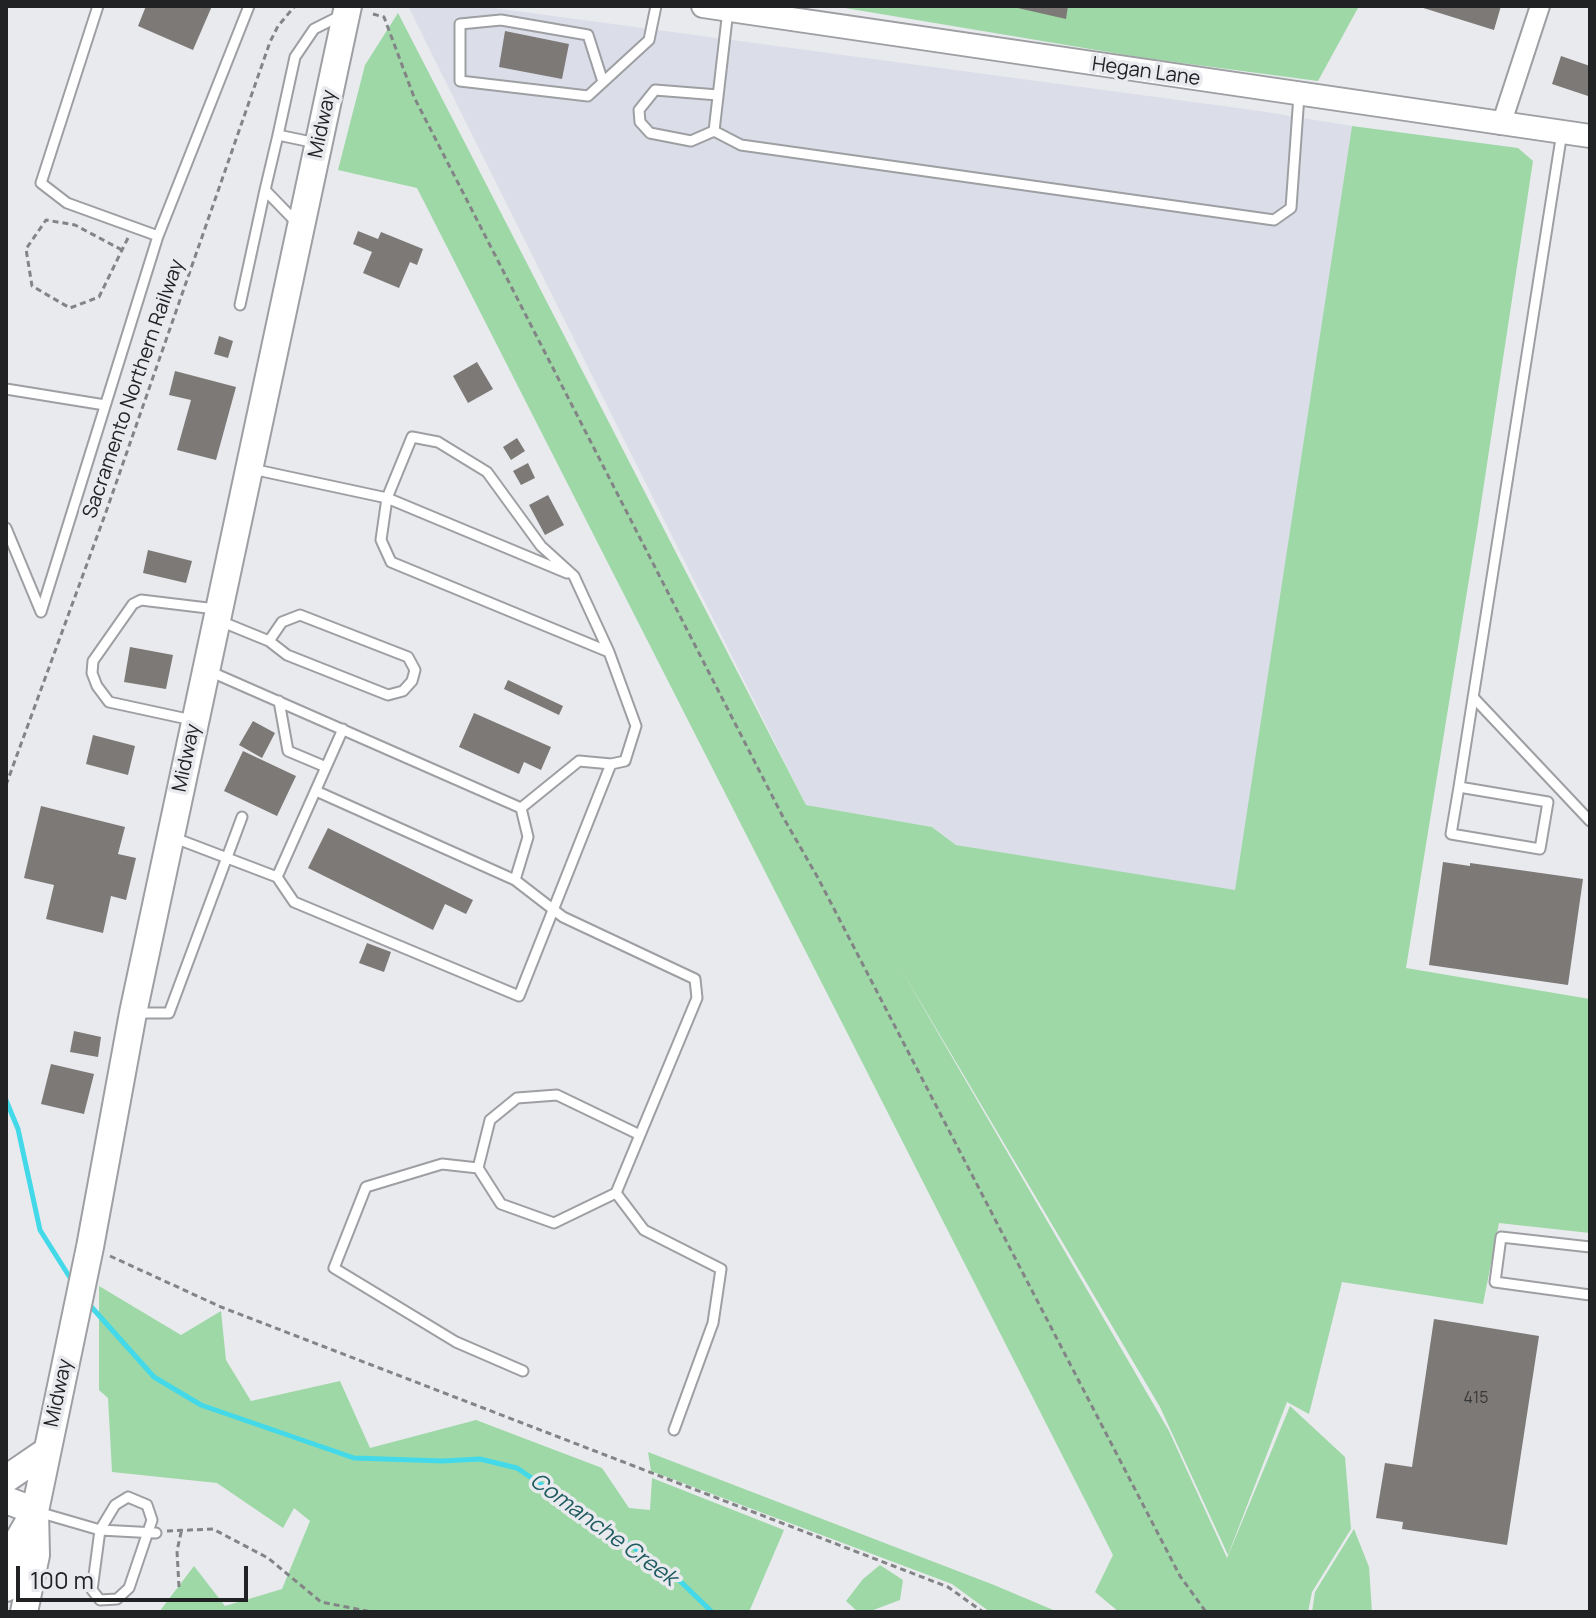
<!DOCTYPE html>
<style>
body{margin:0}
#map{position:relative;width:1596px;height:1618px;overflow:hidden;background:#e9eaee;font-family:Manrope,sans-serif}
canvas{display:block}
.frame{position:absolute;inset:0;border:8px solid #212223;pointer-events:none}
.scale{position:absolute;left:16px;top:1566px;width:232px;height:36px;box-sizing:border-box;border:4px solid #212223;border-top:0;padding-left:10px;font-size:24px;line-height:28px;white-space:nowrap;color:#212223;-webkit-text-stroke:6px #e9eaee;paint-order:stroke}
</style>
<div id="map">
<canvas width="1596" height="1618"></canvas>
<div class="frame"></div>
<div class="scale">100 m</div>
</div>
<script>
const g = document.querySelector('canvas').getContext('2d');
g.lineJoin = 'round';
function fillPath(path, color) { g.fillStyle = color; g.fill(path, 'evenodd'); }
const poly = rows => new Path2D(rows.map(r => 'M' + r).join(''));
function stroke(path, color, width, dash) { g.strokeStyle = color; g.lineWidth = width; g.lineCap = dash ? 'butt' : 'round'; g.setLineDash(dash || []); g.stroke(path); }
function write(font, color, halo, rows, align = 'center') {
  g.font = font + ' Manrope,sans-serif'; g.lineWidth = 7; g.setLineDash([]); g.textBaseline = 'middle'; g.strokeStyle = halo; g.fillStyle = color; for (const [text, x, y, turn = 0] of rows) {
    g.save(); g.translate(x, y); g.rotate((+turn || 0) * Math.PI / 180); g.textAlign = isNaN(turn) ? turn : align; if (halo) g.strokeText(text, 0, 0); g.fillText(text, 0, 0); g.restore();
  }
}
fillPath(poly([
 [408,6,479,6,1260,111,1352,126,1236,891,956,845,932,827,806,805]
]), '#dbdee9');
fillPath(poly([
 [833,6,1359,6,1318,81,1144,58],
 [398,13,806,805,932,827,956,845,1235,890,1352,126,1518,148,1533,161,1477,530,1406,968,1590,999,1590,1233,1499,1223,1483,1304,1342,1282,1309,1414,1287,1402,1228,1555,1160,1407,898,964,1169,1431,1227,1558,1290,1406,1345,1457,1351,1529,1312,1592,1308,1612,1119,1612,1095,1592,1113,1555,417,188,338,170,365,65],
 [99,1286,181,1335,221,1311,226,1360,251,1401,340,1381,370,1448,476,1420,602,1468,629,1508,650,1510,652,1478,784,1530,749,1612,159,1612,194,1566,225,1606,282,1589,310,1521,294,1508,283,1528,217,1483,112,1472,108,1398,99,1390],
 [648,1452,994,1585,1058,1612,990,1612,952,1584,651,1471],
 [1354,1529,1369,1567,1372,1612,1312,1612,1315,1592],
 [880,1565,903,1580,900,1600,868,1612,858,1612,846,1601,863,1579]
]), '#9ed8a6');
stroke(poly([
 [6,1100,18,1129,40,1230,74,1284],
 [87,1302,154,1377,201,1405,354,1458,443,1461,480,1459,517,1468,640,1552,680,1581,712,1612]
]), '#43d9e8', 5);
fillPath(poly([
 [146,6,212,6,193,50,138,26],
 [1009,6,1068,6,1066,19],
 [1417,6,1501,6,1494,30],
 [505,31,569,44,562,79,499,67],
 [1561,56,1590,66,1588,96,1552,84],
 [358,231,378,239,381,232,423,249,417,265,410,262,399,288,363,273,372,252,353,244],
 [219,336,233,341,228,358,214,354],
 [477,362,493,389,468,403,453,376],
 [175,371,236,387,216,460,177,450,191,400,169,395],
 [517,438,525,451,511,460,503,447],
 [528,463,535,478,521,485,513,471],
 [548,495,564,525,545,535,529,505],
 [148,550,192,561,186,583,143,573],
 [130,647,173,655,166,689,124,682],
 [508,680,563,706,559,715,504,689],
 [474,713,551,747,541,770,524,762,519,774,459,747],
 [253,721,275,733,262,758,239,745],
 [93,735,135,746,128,775,86,764],
 [243,751,296,776,277,816,224,791],
 [41,806,125,827,118,854,136,858,126,900,111,896,103,933,46,919,54,885,24,878],
 [328,828,473,900,466,914,445,904,433,930,308,868],
 [1443,862,1470,866,1470,863,1583,879,1568,985,1429,965],
 [367,943,391,952,384,972,359,963],
 [74,1031,101,1037,98,1057,70,1052],
 [51,1064,94,1074,84,1114,41,1104],
 [1434,1319,1539,1336,1507,1545,1402,1529,1403,1522,1376,1518,1385,1463,1412,1467]
]), '#7c7977');
const service = poly([
 [98,6,41,183,67,203,158,236,249,6],
 [728,10,714,131,741,145,1274,220,1291,208,1299,95],
 [603,82,588,35,501,20,460,24,460,81,588,96,649,40,656,6],
 [714,131,691,141,650,133,640,122,639,110,655,90,718,95],
 [278,135,265,190,296,222],
 [316,143,278,135,295,57,314,29,340,16],
 [240,305,265,190],
 [6,389,105,405],
 [252,469,387,498,567,573],
 [6,528,41,612,158,236],
 [220,621,269,641,287,655,388,695,403,691,412,681,415,670,408,657,300,615,282,622,269,641],
 [209,671,521,808],
 [1473,697,1590,821],
 [279,701,288,751,326,767],
 [192,720,109,702,97,686,92,673,93,661,133,604,141,600,216,609],
 [1459,787,1562,132],
 [1459,787,1548,802,1540,849,1451,834,1459,787],
 [316,791,515,880,563,917,695,979,697,998,640,1135,616,1193,554,1223,501,1204,478,1168,490,1120,517,1098,557,1095,640,1135],
 [521,808,579,761,611,764,625,761,636,726,609,652,391,562,381,540,387,498,412,437,438,442,487,472,541,546,574,576,609,652],
 [172,837,277,877,294,902,519,996,611,764],
 [277,877,343,729],
 [515,880,528,837,521,808],
 [137,1013,169,1013,242,817],
 [478,1168,442,1164,366,1187,334,1268,456,1342,523,1371],
 [616,1193,644,1230,721,1269,713,1323,674,1430],
 [1590,1247,1501,1237,1495,1282,1590,1295],
 [128,1497,147,1505,152,1520,129,1588,117,1599,100,1600,92,1590,100,1530,115,1505,128,1497],
 [38,1512,100,1530,156,1533]
]);
const minor = poly([
 [1501,125,1540,6]
]);
const tertiary = poly([
 [703,6,1590,136]
]);
const secondary = poly([
 [6,1479,47,1451],
 [6,1500,35,1511],
 [6,1588,17,1542,35,1511],
 [24,1612,36,1555,35,1511,90,1247,133,1013,348,6]
]);
stroke(service, '#9d9fa2', 13);
stroke(minor, '#9d9fa2', 22);
stroke(tertiary, '#9d9fa2', 26);
stroke(secondary, '#9d9fa2', 30);
stroke(poly([
 [373,14,384,17,414,97,783,817,818,878,1180,1576,1206,1612],
 [122,250,75,225,46,220,26,249,32,286,70,308,99,297,122,250,128,238],
 [6,785,106,512,270,42,278,26,295,6],
 [110,1256,221,1307,948,1587,983,1612],
 [167,1531,213,1529,268,1558,321,1602,372,1612],
 [179,1587,177,1551,182,1528]
]), '#838486', 3, [6, 4]);
stroke(service, '#fff', 9);
stroke(minor, '#fff', 18);
stroke(tertiary, '#fff', 22);
stroke(secondary, '#fff', 26);
write('16px', '#383838', null, [
 ["415",1476,1399]
]);
write('20px', '#212223', '#e9eaee', [
 ["Hegan Lane",1146,72,8],
 ["Midway",323,124,-78],
 ["Sacramento Northern Railway",134,389,-71],
 ["Midway",187,758,-78],
 ["Midway",59,1393,-78]
]);
write('italic 22px', '#1f5b61', '#e9eaee', [
 ["Comanche Creek",603,1530,36]
]);
</script>
